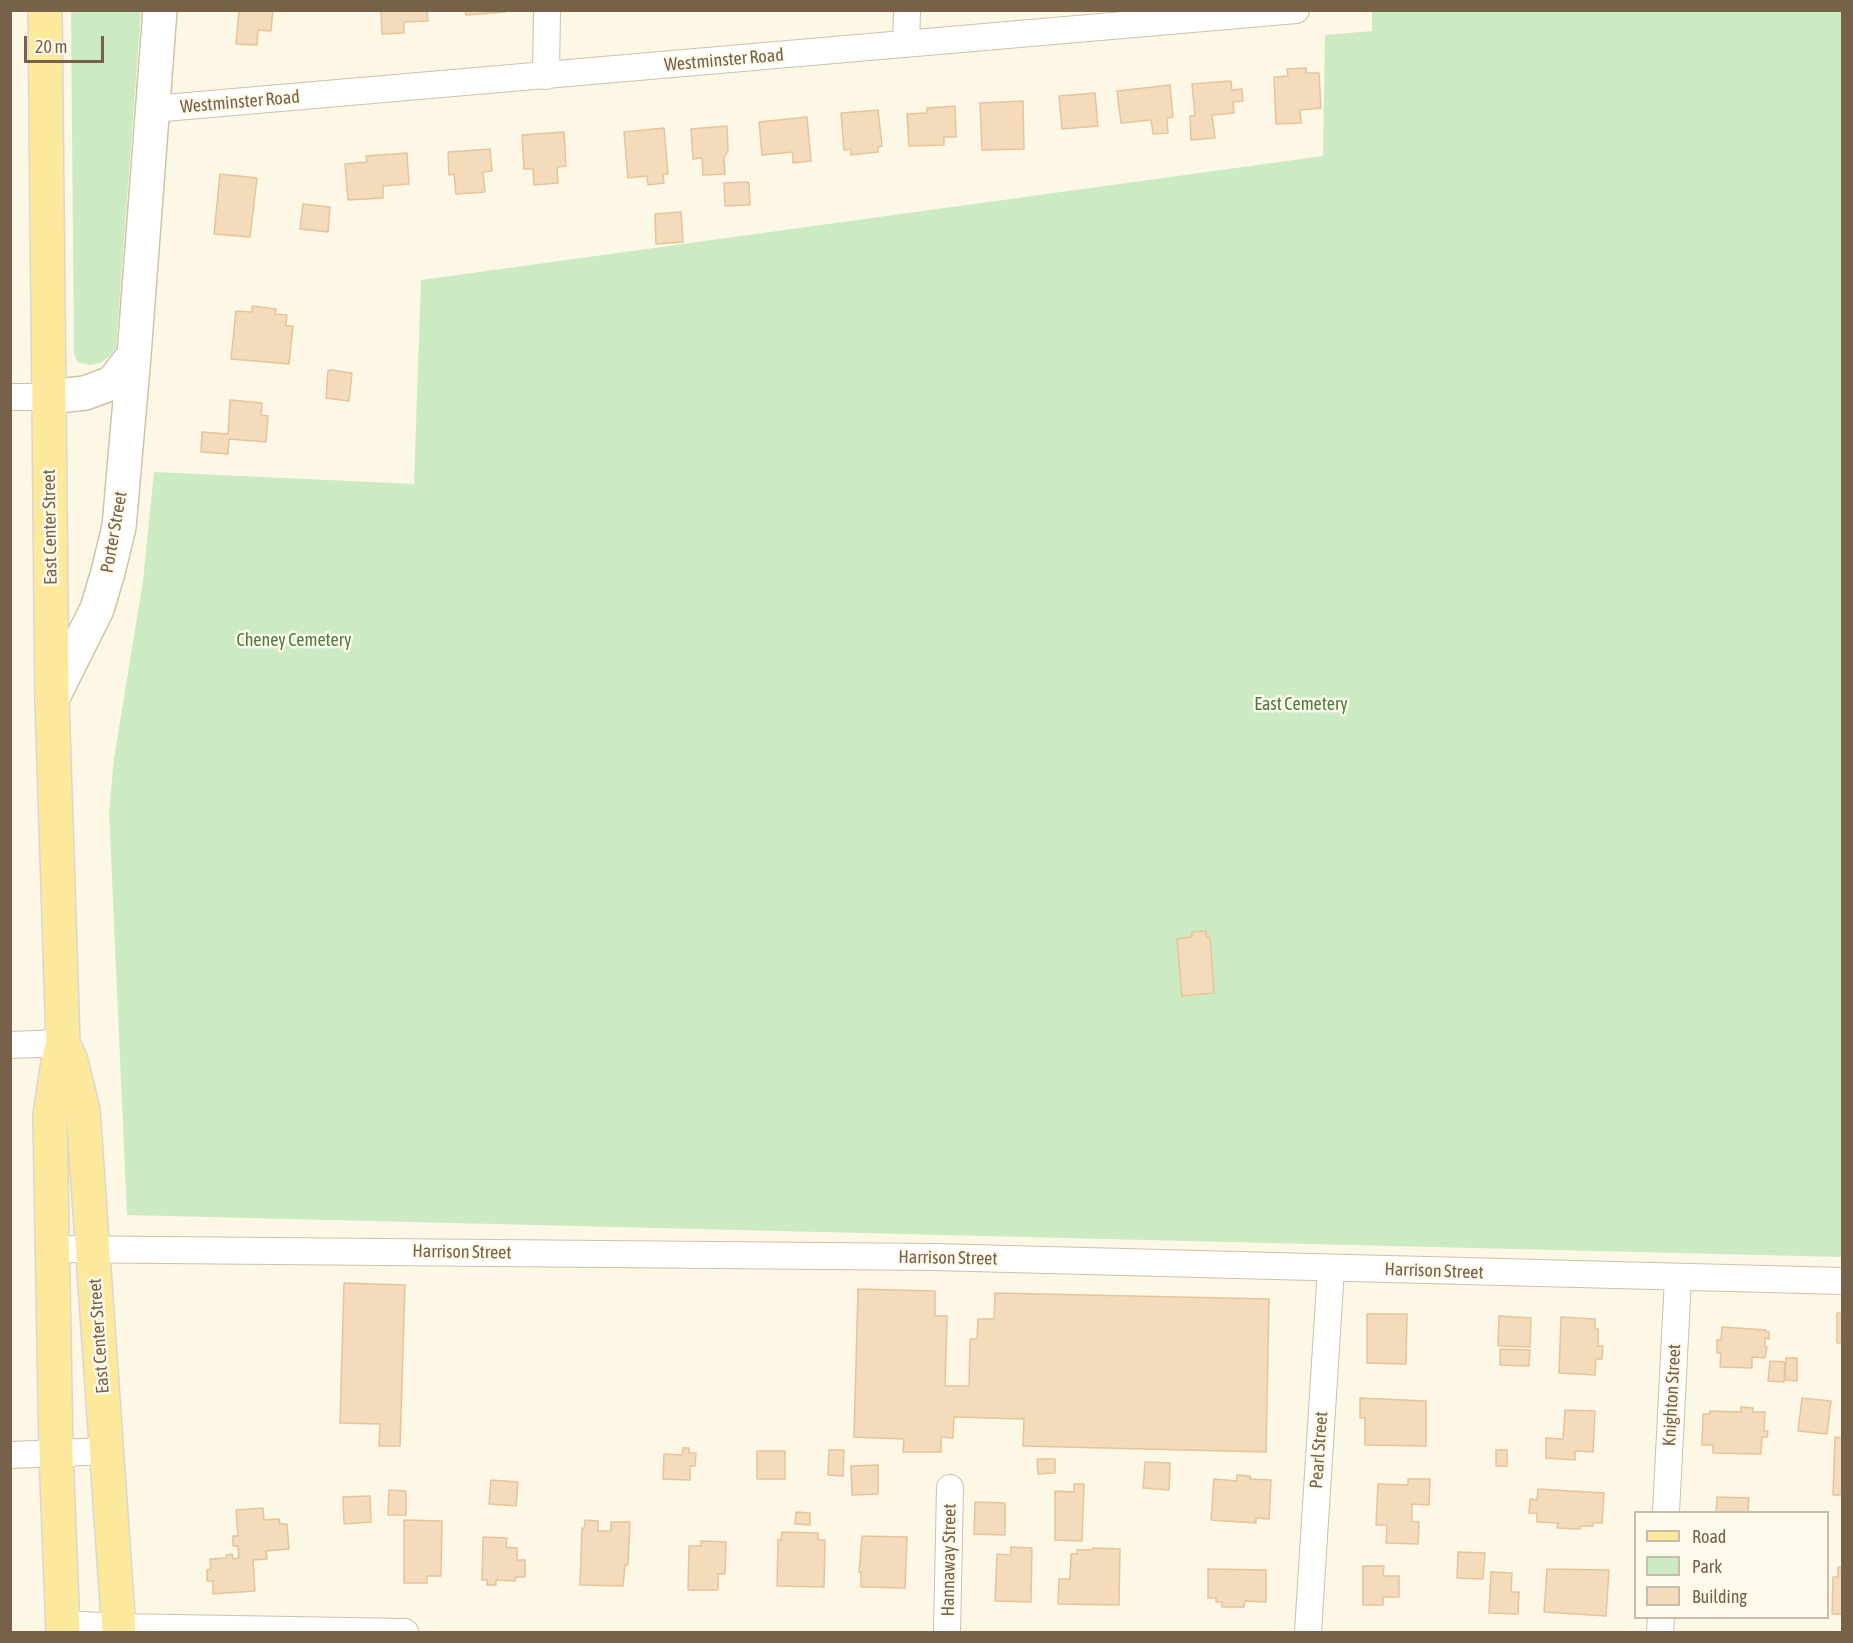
<!DOCTYPE html>
<style>
body{margin:0}
#map{position:relative;width:1853px;height:1643px;overflow:hidden;background:#fdf7e5;font-family:"Asap Condensed",sans-serif}
canvas{display:block}
.frame{position:absolute;inset:0;border:12px solid #776149;pointer-events:none}
.legend{position:absolute;left:1634px;top:1511px;width:195px;height:108px;box-sizing:border-box;background:#fffaeb;border:2px solid #c9bdaa;margin:0;padding:8px 10px;list-style:none;font-size:18px;color:#776149}
.legend li{display:flex;align-items:center;gap:12px;height:30px}
.legend b{width:30px;border:2px solid #c9bdaa}
.scale{position:absolute;left:24px;top:36px;width:80px;height:27px;box-sizing:border-box;border:3px solid #776149;border-top:0;padding-left:8px;font-size:18px;line-height:21px;white-space:nowrap;color:#776149;-webkit-text-stroke:4px #fffaeb;paint-order:stroke}
</style>
<div id="map">
<canvas width="1853" height="1643"></canvas>
<div class="frame"></div>
<ul class="legend">
<li><b style="height:8px;background:#fde99b"></b>Road</li>
<li><b style="height:16px;background:#ccebc2"></b>Park</li>
<li><b style="height:16px;background:#f3dbbb"></b>Building</li>
</ul>
<div class="scale">20 m</div>
</div>
<script>
const g = document.querySelector('canvas').getContext('2d');
g.lineJoin = 'round';
function fillPath(path, color) { g.fillStyle = color; g.fill(path, 'evenodd'); }
const poly = rows => new Path2D(rows.map(r => 'M' + r).join(''));
function stroke(path, color, width, dash) { g.strokeStyle = color; g.lineWidth = width; g.lineCap = dash ? 'butt' : 'round'; g.setLineDash(dash || []); g.stroke(path); }
function write(font, color, halo, rows, align = 'center') {
  g.font = font + ' "Asap Condensed",sans-serif'; g.lineWidth = 5; g.setLineDash([]); g.textBaseline = 'middle'; g.strokeStyle = halo; g.fillStyle = color; for (const [text, x, y, turn = 0] of rows) {
    g.save(); g.translate(x, y); g.rotate((+turn || 0) * Math.PI / 180); g.textAlign = isNaN(turn) ? turn : align; if (halo) g.strokeText(text, 0, 0); g.fillText(text, 0, 0); g.restore();
  }
}
fillPath(poly([
 [71,11,141,11,116,347,110,356,100,363,90,365,77,362,74,353],
 [1372,11,1842,11,1842,1257,127,1215,109,811,114,759,143,581,154,472,414,484,421,280,1323,156,1325,35,1372,31]
]), '#ccebc2');
const building = poly([
 [239,10,273,10,271,31,258,30,257,45,236,44,239,10],
 [381,10,427,10,428,21,404,22,404,33,382,34,381,10],
 [465,10,505,10,505,12,466,15,465,10],
 [1306,68,1306,73,1319,73,1321,108,1300,110,1301,123,1276,124,1274,77,1288,76,1287,69,1306,68],
 [1231,81,1232,90,1242,89,1243,101,1233,102,1234,113,1212,115,1215,138,1191,140,1190,116,1195,116,1192,84,1231,81],
 [1170,85,1173,117,1167,118,1168,133,1153,134,1151,120,1121,123,1117,91,1170,85],
 [1095,93,1098,126,1062,129,1059,96,1095,93],
 [1023,101,1024,149,982,150,980,103,1023,101],
 [955,106,956,137,944,137,944,145,909,146,907,114,927,113,927,108,955,106],
 [878,110,882,146,878,147,878,152,851,155,851,149,844,150,841,113,878,110],
 [807,117,811,161,793,163,793,152,762,155,759,122,807,117],
 [727,126,728,151,724,158,725,174,703,175,702,158,693,159,691,129,727,126],
 [664,128,668,174,663,174,664,183,648,185,647,176,628,178,624,132,664,128],
 [564,132,566,166,557,167,558,183,534,185,533,169,524,169,522,135,564,132],
 [490,149,492,171,483,172,485,192,456,194,454,174,449,175,448,152,490,149],
 [407,153,409,184,383,186,383,198,348,200,345,164,367,162,366,156,407,153],
 [220,174,257,178,250,237,214,234,220,174],
 [748,182,749,185,750,205,725,206,724,183,748,182],
 [303,204,330,207,328,232,300,229,303,204],
 [681,212,683,242,656,244,655,214,681,212],
 [252,306,276,309,275,314,287,315,286,326,293,326,289,364,231,359,236,311,252,312,252,306],
 [330,370,352,373,349,401,326,398,328,371,330,370],
 [230,400,262,403,261,415,268,416,266,442,229,439,228,454,201,452,202,432,228,434,230,400],
 [1206,931,1206,937,1210,937,1214,993,1182,996,1177,939,1192,937,1192,932,1206,931],
 [344,1283,405,1285,400,1446,379,1446,380,1424,340,1423,344,1283],
 [858,1289,935,1291,935,1316,947,1316,945,1386,969,1386,970,1339,977,1339,978,1319,994,1319,995,1293,1269,1299,1266,1452,1023,1446,1024,1419,954,1417,953,1438,941,1437,941,1452,903,1452,904,1439,854,1437,858,1289],
 [1837,1313,1842,1313,1842,1343,1837,1343,1837,1313],
 [1367,1314,1407,1314,1406,1364,1367,1363,1367,1314],
 [1499,1316,1531,1318,1530,1347,1498,1346,1499,1316],
 [1561,1317,1595,1319,1595,1329,1598,1329,1598,1346,1603,1346,1602,1359,1596,1359,1595,1375,1559,1373,1561,1317],
 [1722,1327,1766,1330,1766,1332,1769,1332,1769,1339,1765,1338,1765,1347,1767,1347,1765,1358,1752,1357,1752,1368,1720,1367,1721,1353,1717,1353,1717,1340,1721,1340,1722,1327],
 [1500,1349,1530,1350,1529,1366,1500,1365,1500,1349],
 [1786,1358,1797,1358,1797,1381,1785,1380,1786,1358],
 [1770,1361,1785,1362,1784,1382,1768,1381,1770,1361],
 [1360,1398,1426,1401,1426,1446,1365,1445,1365,1418,1360,1418,1360,1398],
 [1802,1398,1831,1401,1827,1434,1798,1431,1802,1398],
 [1741,1407,1753,1408,1753,1412,1765,1412,1764,1431,1768,1431,1767,1437,1762,1437,1761,1454,1713,1453,1713,1445,1702,1445,1703,1414,1710,1414,1710,1411,1741,1412,1741,1407],
 [1565,1410,1595,1411,1593,1452,1575,1451,1575,1460,1546,1458,1546,1438,1563,1439,1565,1410],
 [1835,1437,1842,1438,1842,1495,1833,1495,1835,1437],
 [683,1448,689,1448,689,1453,696,1453,695,1466,690,1466,690,1480,663,1479,664,1454,682,1455,683,1448],
 [829,1450,844,1450,843,1476,828,1475,829,1450],
 [1496,1450,1507,1450,1507,1466,1496,1466,1496,1450],
 [757,1451,785,1451,785,1479,757,1479,757,1451],
 [1037,1459,1055,1459,1055,1473,1038,1474,1037,1459],
 [1145,1462,1170,1463,1169,1490,1143,1488,1145,1462],
 [878,1465,878,1494,852,1495,851,1466,878,1465],
 [1237,1475,1250,1476,1250,1479,1271,1480,1269,1519,1256,1518,1256,1523,1211,1520,1214,1479,1237,1481,1237,1475],
 [1408,1479,1430,1479,1429,1505,1412,1504,1412,1522,1419,1522,1418,1544,1386,1543,1387,1525,1376,1525,1378,1484,1408,1485,1408,1479],
 [491,1480,518,1482,516,1506,489,1504,491,1480],
 [1074,1484,1084,1484,1082,1541,1055,1540,1055,1491,1074,1492,1074,1484],
 [1538,1489,1604,1493,1602,1523,1593,1523,1593,1526,1580,1526,1580,1529,1557,1528,1558,1523,1537,1522,1537,1513,1529,1513,1530,1499,1537,1500,1538,1489],
 [389,1490,406,1491,406,1515,388,1515,389,1490],
 [370,1496,371,1522,344,1524,343,1497,370,1496],
 [1717,1497,1749,1498,1748,1512,1716,1512,1717,1497],
 [975,1502,1005,1503,1005,1535,974,1534,975,1502],
 [263,1508,264,1520,279,1519,280,1524,287,1524,289,1549,266,1551,267,1559,253,1560,255,1591,213,1594,213,1581,207,1581,207,1570,211,1569,210,1559,226,1558,226,1555,232,1554,233,1559,239,1558,238,1546,233,1546,233,1536,238,1536,236,1510,263,1508],
 [796,1512,810,1513,810,1525,795,1524,796,1512],
 [404,1520,442,1521,441,1576,427,1576,427,1583,404,1583,404,1520],
 [585,1520,598,1521,598,1531,611,1531,611,1522,630,1522,628,1565,625,1565,623,1586,580,1585,582,1528,584,1529,585,1520],
 [782,1532,818,1533,818,1540,825,1540,824,1587,777,1586,778,1540,781,1540,782,1532],
 [862,1536,907,1537,905,1588,861,1587,861,1572,859,1572,862,1536],
 [483,1537,507,1538,506,1547,517,1548,517,1560,525,1560,525,1577,516,1577,515,1581,496,1580,496,1585,487,1585,487,1580,482,1580,483,1537],
 [701,1541,726,1542,725,1574,718,1574,718,1590,688,1590,689,1546,701,1546,701,1541],
 [1011,1547,1032,1548,1031,1602,995,1601,997,1554,1011,1555,1011,1547],
 [1093,1548,1120,1549,1119,1605,1058,1604,1059,1579,1070,1579,1071,1554,1077,1554,1077,1550,1093,1550,1093,1548],
 [1458,1552,1485,1553,1483,1579,1457,1578,1458,1552],
 [1363,1566,1384,1566,1383,1576,1399,1576,1399,1597,1383,1597,1383,1605,1363,1605,1363,1566],
 [1838,1567,1842,1568,1842,1614,1832,1614,1833,1577,1838,1577,1838,1567],
 [1208,1569,1266,1570,1266,1602,1245,1601,1244,1607,1222,1607,1222,1602,1216,1602,1216,1598,1208,1598,1208,1569],
 [1547,1569,1609,1570,1606,1616,1544,1612,1547,1569],
 [1491,1572,1512,1573,1511,1592,1519,1592,1518,1614,1489,1613,1491,1572]
]);
fillPath(building, '#f3dbbb');
stroke(building, '#e6c49b', 1.5);
const street = poly([
 [906,44,907,10],
 [546,76,547,10],
 [153,109,1296,10],
 [10,397,49,397],
 [10,1045,63,1043],
 [53,1249,934,1257,1842,1281],
 [10,1455,107,1451],
 [1666,1512,1678,1278],
 [62,1624,119,1627,405,1632],
 [947,1632,950,1488],
 [1308,1632,1331,1268],
 [1660,1632,1661,1618]
]);
const secondary = poly([
 [49,397,85,393,112,383,134,355,160,10],
 [52,699,97,609,108,572,119,527,134,355]
]);
const primary = poly([
 [45,10,52,699,63,1043,58,1062,50,1115,56,1453,63,1632],
 [64,1045,71,1061,83,1110,119,1632]
]);
stroke(street, '#cfc0ab', 28);
stroke(secondary, '#d2c2a7', 36);
stroke(primary, '#dcd6d0', 36);
stroke(street, '#fff', 26);
stroke(secondary, '#fff', 33);
stroke(primary, '#fde99b', 33);
write('18px', '#776149', '#fffaeb', [
 ["Westminster Road",724,60,-5],
 ["Westminster Road",240,102,-5],
 ["East Center Street",50,527,-91],
 ["Porter Street",114,532,-80],
 ["Harrison Street",462,1252,1],
 ["Harrison Street",948,1258,1],
 ["Harrison Street",1434,1271,2],
 ["East Center Street",99,1336,-94],
 ["Knighton Street",1672,1395,-87],
 ["Pearl Street",1319,1450,-86],
 ["Hannaway Street",949,1560,-89]
]);
write('18px', '#497d41', '#fffaeb', [
 ["Cheney Cemetery",294,640],
 ["East Cemetery",1301,704]
]);
</script>
